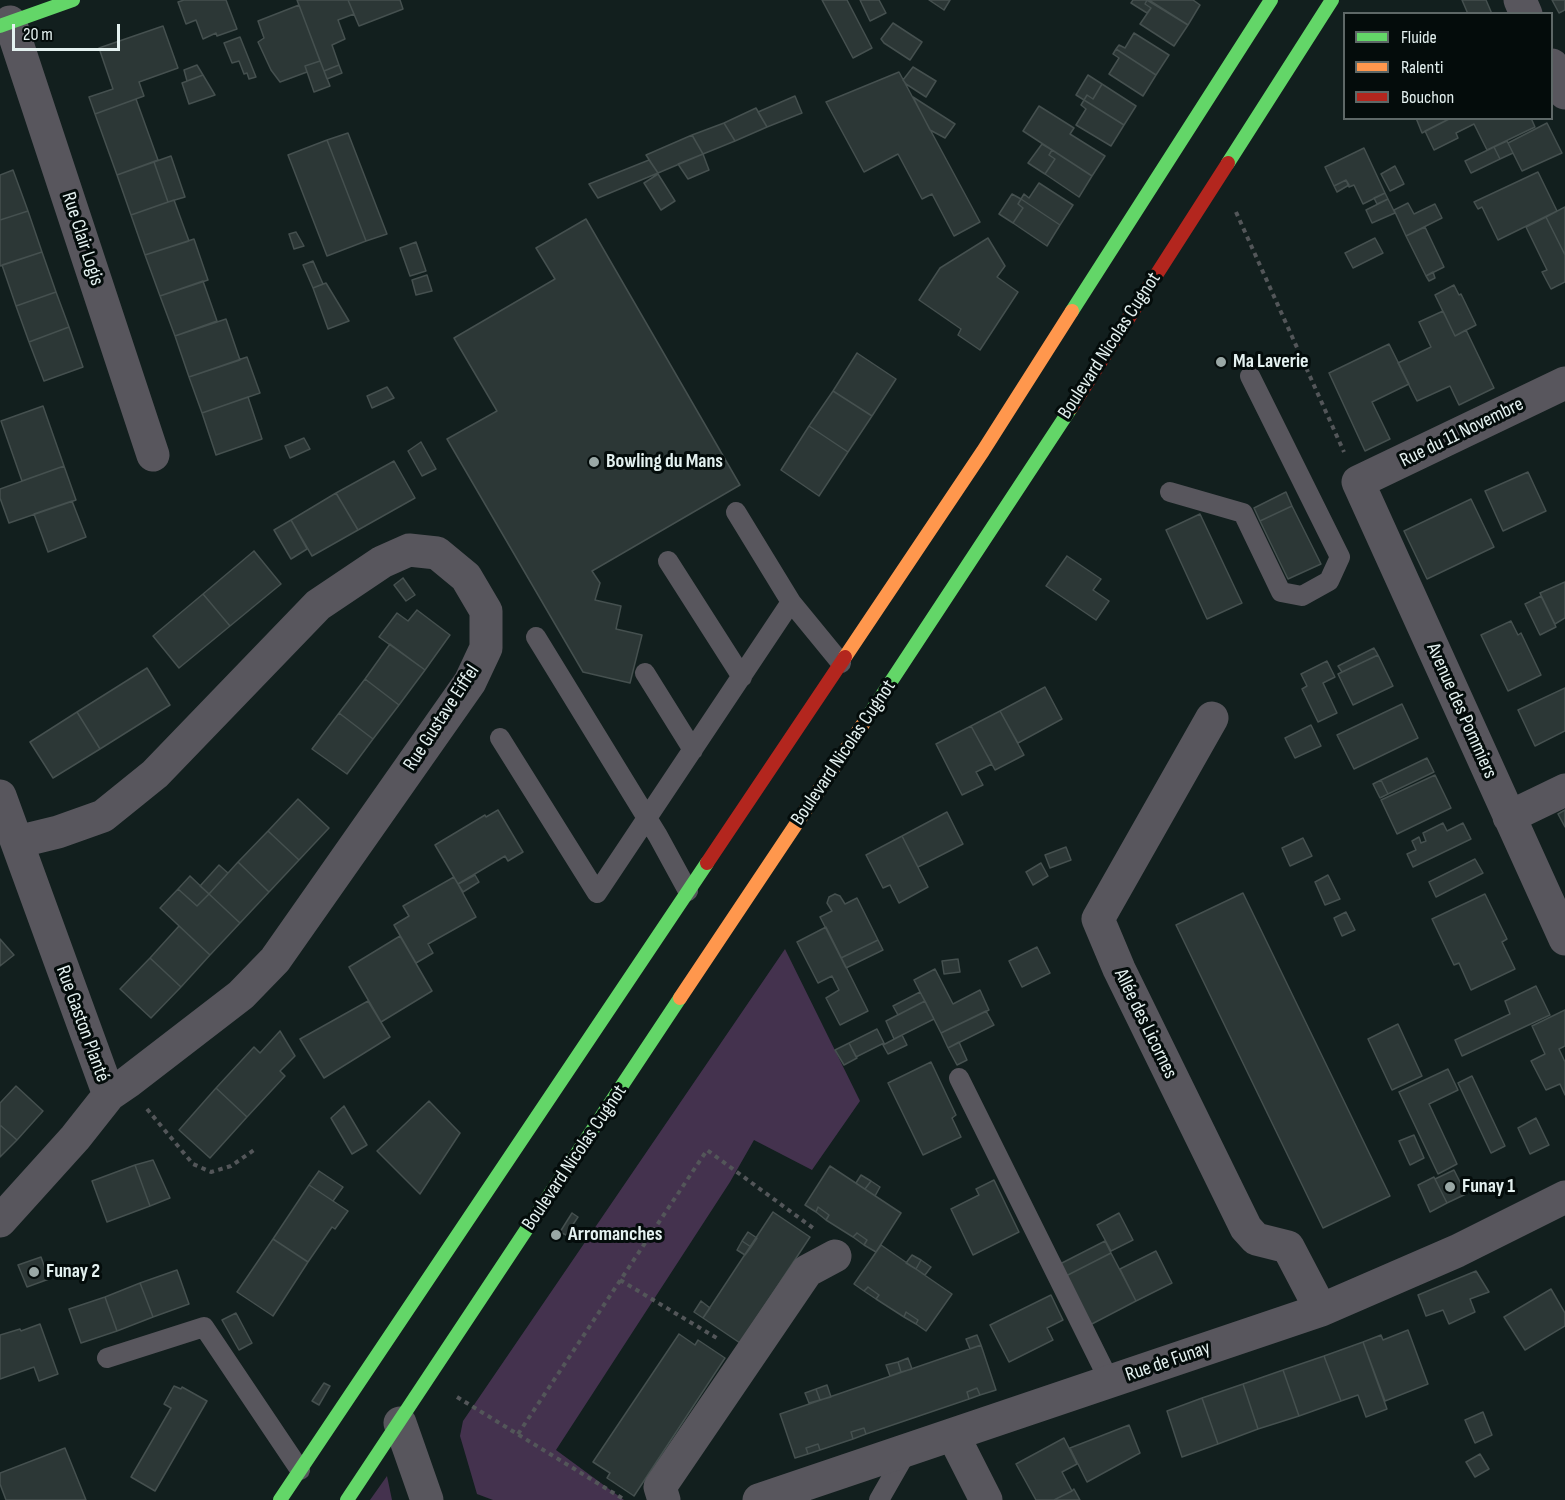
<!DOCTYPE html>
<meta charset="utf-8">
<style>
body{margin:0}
#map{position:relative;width:1565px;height:1500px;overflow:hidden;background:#121f1e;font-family:"Sofia Sans Condensed",sans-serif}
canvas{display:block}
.legend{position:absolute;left:1343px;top:12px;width:210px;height:108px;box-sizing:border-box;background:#040c0b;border:2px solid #5e6867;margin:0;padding:8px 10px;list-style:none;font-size:18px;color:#e4f1f0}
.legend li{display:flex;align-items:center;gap:12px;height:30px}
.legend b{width:30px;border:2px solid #5e6867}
.scale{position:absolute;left:12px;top:24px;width:108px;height:27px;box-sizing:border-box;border:3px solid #e4f1f0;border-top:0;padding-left:8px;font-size:18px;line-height:21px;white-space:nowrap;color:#e4f1f0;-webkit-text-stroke:4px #040c0b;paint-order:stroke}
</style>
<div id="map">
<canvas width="1565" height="1500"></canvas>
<ul class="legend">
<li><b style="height:8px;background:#63d668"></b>Fluide</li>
<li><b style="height:8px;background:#ff974d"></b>Ralenti</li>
<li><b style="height:8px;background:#b3261e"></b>Bouchon</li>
</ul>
<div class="scale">20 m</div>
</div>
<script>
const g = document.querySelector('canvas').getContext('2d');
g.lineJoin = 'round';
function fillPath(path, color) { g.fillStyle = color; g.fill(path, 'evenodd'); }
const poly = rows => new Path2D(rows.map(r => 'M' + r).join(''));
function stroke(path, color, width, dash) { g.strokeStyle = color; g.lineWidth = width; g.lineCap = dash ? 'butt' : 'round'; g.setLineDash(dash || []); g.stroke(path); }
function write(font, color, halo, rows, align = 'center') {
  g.font = font + ' "Sofia Sans Condensed",sans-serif'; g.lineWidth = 6; g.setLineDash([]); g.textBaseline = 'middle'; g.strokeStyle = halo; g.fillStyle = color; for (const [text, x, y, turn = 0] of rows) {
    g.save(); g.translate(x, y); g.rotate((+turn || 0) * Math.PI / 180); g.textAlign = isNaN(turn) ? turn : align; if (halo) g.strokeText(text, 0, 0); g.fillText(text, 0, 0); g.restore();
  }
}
fillPath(poly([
 [785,949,860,1101,812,1170,754,1140,730,1182,556,1450,624,1500,493,1500,477,1494,460,1436,463,1421],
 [387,1476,392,1500,370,1500]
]), '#44324e');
const building = poly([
 [184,0,226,0,237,29,217,36,216,33,203,39,196,20,186,24,178,2,184,0],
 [297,0,348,0,354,14,338,20,345,39,332,45,339,65,324,71,297,0],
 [348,0,400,0,403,9,359,26,348,0],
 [822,0,847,0,872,48,853,58,822,0],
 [860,0,879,0,886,13,870,21,860,0],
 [929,0,950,0,944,10,929,0],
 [1133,0,1147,0,1145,4,1151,8,1147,13,1131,3,1133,0],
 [1147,0,1188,25,1174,46,1140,24,1151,8,1145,4,1147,0],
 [1149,0,1193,0,1200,5,1188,25,1149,0],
 [1462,0,1486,0,1492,14,1468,14,1462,0],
 [1552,0,1565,0,1565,10,1559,13,1552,0],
 [299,5,320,61,305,66,307,72,280,82,271,70,258,42,264,38,258,21,299,5],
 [893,23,922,42,910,60,884,43,881,39,893,23],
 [163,26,178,68,139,82,144,96,95,114,89,97,113,89,99,48,163,26],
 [1134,33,1169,55,1156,75,1116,49,1119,45,1125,48,1134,33],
 [240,37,256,77,249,79,247,73,244,74,239,61,232,63,224,43,240,37],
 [1116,49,1156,75,1143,96,1109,74,1119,58,1113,54,1116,49],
 [320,61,330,86,314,92,305,66,320,61],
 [197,65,203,75,187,81,184,70,197,65],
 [339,65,342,73,327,79,324,71,339,65],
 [913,67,936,81,926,97,906,84,903,80,913,67],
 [899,72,980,222,954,236,932,194,922,199,898,154,864,172,826,102,899,72],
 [203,75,215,95,189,104,182,83,203,75],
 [1088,75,1102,84,1093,99,1087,95,1084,100,1076,95,1088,75],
 [1102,84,1136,106,1124,125,1084,100,1087,95,1093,99,1102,84],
 [795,96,802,113,767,127,758,112,795,96],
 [913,97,955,124,945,138,930,130,913,97],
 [136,99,158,160,117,175,95,114,136,99],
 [1084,100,1124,125,1111,146,1076,125,1086,109,1081,105,1084,100],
 [1039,106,1074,128,1070,134,1105,156,1092,176,1023,131,1039,106],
 [756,108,767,127,735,141,724,123,756,108],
 [1416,118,1451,118,1422,133,1416,118],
 [1451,118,1531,118,1535,127,1487,150,1474,124,1456,133,1458,138,1434,150,1425,131,1451,118],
 [724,123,735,141,703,154,692,135,724,123],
 [1547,123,1562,153,1522,171,1508,143,1547,123],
 [348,133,387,234,366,241,327,140,348,133],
 [692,135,703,154,658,173,646,155,692,135],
 [327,140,366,241,327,256,288,155,327,140],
 [1507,141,1513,153,1500,159,1494,147,1507,141],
 [1042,144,1052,150,1049,155,1055,159,1045,174,1028,163,1042,144],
 [1494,147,1500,159,1471,173,1465,161,1494,147],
 [1364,148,1385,193,1363,204,1354,185,1349,187,1346,180,1334,186,1325,167,1364,148],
 [1052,150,1092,176,1079,197,1045,174,1055,159,1049,155,1052,150],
 [703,154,709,170,688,179,678,164,703,154],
 [171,156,185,197,168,202,154,162,171,156],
 [649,160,658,173,598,198,589,184,649,160],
 [154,162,168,202,131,215,117,175,154,162],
 [1395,166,1404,184,1390,191,1381,174,1395,166],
 [13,170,28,211,0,220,0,175,13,170],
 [1538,172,1557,211,1498,240,1482,207,1478,209,1474,202,1538,172],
 [658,174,675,201,661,210,644,183,658,174],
 [1346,180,1349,185,1337,192,1334,186,1346,180],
 [1039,183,1073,205,1060,225,1021,199,1024,194,1029,198,1039,183],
 [1385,193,1388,199,1377,204,1374,198,1385,193],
 [1012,194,1021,199,1018,204,1023,208,1013,223,999,214,1012,194],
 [1021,199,1060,225,1047,246,1013,223,1023,208,1018,204,1021,199],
 [1388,199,1395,213,1372,223,1366,210,1388,199],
 [174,200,189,241,145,255,131,215,174,200],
 [1408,203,1414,214,1435,204,1442,218,1406,236,1394,210,1408,203],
 [1565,207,1565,255,1546,217,1565,207],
 [28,211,42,252,0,266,0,220,28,211],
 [1546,217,1565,255,1565,282,1551,289,1542,272,1547,270,1526,227,1546,217],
 [586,219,740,485,592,571,600,583,595,600,621,606,616,629,642,635,630,683,583,672,447,439,497,411,454,338,555,279,536,248,586,219],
 [1425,227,1444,267,1426,276,1406,236,1425,227],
 [296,232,304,246,294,249,289,234,296,232],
 [988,238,1005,266,997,277,1018,292,980,350,958,335,961,329,919,300,940,268,988,238],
 [1375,238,1383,253,1353,268,1345,253,1375,238],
 [194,239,208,280,160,296,145,255,194,239],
 [416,242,426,271,410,276,400,248,416,242],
 [42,252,56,292,16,306,2,265,42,252],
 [313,261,323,284,313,288,303,265,313,261],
 [1433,272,1435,278,1429,281,1426,276,1433,272],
 [427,275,432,291,416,295,412,280,427,275],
 [203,281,217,321,175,336,160,296,203,281],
 [326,283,349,321,328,329,313,288,326,283],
 [1454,285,1459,295,1461,294,1476,325,1455,336,1435,295,1454,285],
 [56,292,69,327,29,342,16,306,56,292],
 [1443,311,1455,336,1466,330,1494,388,1459,405,1450,386,1417,401,1398,363,1431,347,1419,322,1443,311],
 [226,319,240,360,189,377,175,336,226,319],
 [69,327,83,367,44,381,29,342,69,327],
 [1389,344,1409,384,1372,402,1390,439,1365,451,1329,373,1389,344],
 [857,353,896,379,872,416,833,391,857,353],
 [247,357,260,393,202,413,189,377,247,357],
 [387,387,394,398,372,408,367,396,387,387],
 [833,391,872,416,848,452,809,426,833,391],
 [248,397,262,439,216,455,202,413,248,397],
 [43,406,64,466,22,481,1,421,43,406],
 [809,426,848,452,819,496,781,470,809,426],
 [304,438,310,449,290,458,285,446,304,438],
 [421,442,436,469,422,476,408,451,421,442],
 [394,461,415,498,358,530,336,493,394,461],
 [64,466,76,500,9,523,0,498,0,489,64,466],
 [1528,472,1546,511,1503,531,1485,491,1528,472],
 [1286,492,1292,506,1260,521,1254,508,1286,492],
 [336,493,358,530,312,556,291,520,336,493],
 [1471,499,1494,547,1427,579,1404,531,1471,499],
 [72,501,86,537,48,552,34,514,72,501],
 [1292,506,1321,564,1288,579,1260,521,1292,506],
 [1200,514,1242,603,1207,619,1166,530,1200,514],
 [291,520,307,549,291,559,274,530,291,520],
 [254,551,281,584,230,626,203,594,254,551],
 [1067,556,1101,579,1093,590,1109,601,1096,620,1046,586,1067,556],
 [403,578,415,595,406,601,394,585,403,578],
 [1565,582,1565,618,1555,624,1540,593,1565,582],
 [203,594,230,626,179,668,153,636,203,594],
 [1541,596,1556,627,1540,635,1525,604,1541,596],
 [417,610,450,635,425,670,379,637,397,613,408,621,417,610],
 [1511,621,1518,635,1521,633,1541,675,1508,691,1481,635,1511,621],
 [390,644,425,670,399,705,365,679,390,644],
 [1374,648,1378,655,1342,672,1338,666,1374,648],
 [1378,655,1393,686,1353,705,1338,674,1378,655],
 [1327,661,1335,677,1323,683,1337,713,1318,722,1302,689,1307,686,1301,674,1327,661],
 [147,668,170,705,100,749,77,712,147,668],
 [365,679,399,705,373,739,339,713,365,679],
 [1045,687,1062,719,1018,743,1000,711,1045,687],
 [1565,688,1565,731,1535,746,1518,710,1565,688],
 [1402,704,1418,738,1354,769,1337,735,1402,704],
 [1000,711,1024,755,995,770,971,726,1000,711],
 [77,712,100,749,53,778,30,742,77,712],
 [339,713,373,739,347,774,312,749,339,713],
 [1311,725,1321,746,1295,758,1285,738,1311,725],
 [971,726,992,764,976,772,983,785,962,795,936,744,971,726],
 [1427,758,1434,772,1388,794,1381,780,1427,758],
 [1435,775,1451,808,1397,834,1381,800,1435,775],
 [1381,780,1388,794,1380,798,1373,784,1381,780],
 [298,799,329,828,299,860,268,831,298,799],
 [498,810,523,852,508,861,505,856,458,884,435,845,485,815,486,817,498,810],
 [1565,810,1565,827,1558,814,1565,810],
 [947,812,963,844,918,867,902,836,947,812],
 [1443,823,1447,831,1463,823,1471,839,1413,867,1407,854,1416,850,1412,841,1419,837,1421,843,1426,841,1423,833,1443,823],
 [268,831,299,860,269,892,238,862,268,831],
 [902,836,928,887,899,903,890,885,883,888,866,855,902,836],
 [1303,838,1312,856,1290,866,1282,848,1303,838],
 [1066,847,1071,860,1050,868,1045,855,1066,847],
 [1475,859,1483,873,1436,897,1429,882,1475,859],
 [238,862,269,892,240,923,209,894,238,862],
 [1041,863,1048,876,1033,885,1026,872,1041,863],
 [219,865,228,873,209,894,200,886,219,865],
 [475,875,479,882,463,892,458,884,475,875],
 [1328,875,1340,899,1325,905,1315,882,1328,875],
 [190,876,209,894,197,906,178,889,190,876],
 [454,877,476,917,428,944,433,953,416,963,394,925,409,916,403,906,454,877],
 [178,889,197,906,209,894,240,923,210,955,160,908,178,889],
 [1243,893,1390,1196,1323,1228,1176,925,1243,893],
 [835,894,840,896,845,904,857,898,878,940,841,958,820,917,832,911,827,903,829,897,835,894],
 [1485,894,1507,939,1502,942,1515,969,1471,990,1459,963,1454,965,1432,919,1485,894],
 [1346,912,1355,930,1342,936,1334,918,1346,912],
 [179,926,210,955,181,987,150,958,179,926],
 [826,927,868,1011,840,1025,826,998,839,990,832,976,818,983,797,942,826,927],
 [400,936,432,991,381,1022,349,967,400,936],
 [0,939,14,955,0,966,0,939],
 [878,940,883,950,846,968,841,958,878,940],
 [1037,947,1050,973,1022,987,1009,961,1037,947],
 [150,958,181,987,151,1018,120,989,150,958],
 [958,959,960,972,944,974,942,961,958,959],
 [935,969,953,1004,980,990,989,1010,941,1033,914,980,935,969],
 [1536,986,1550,1015,1462,1056,1455,1040,1510,1014,1505,1001,1536,986],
 [920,992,925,1001,898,1015,893,1006,920,992],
 [368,1001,390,1037,324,1078,300,1039,368,1001],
 [925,1001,934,1019,894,1039,886,1021,925,1001],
 [1565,1010,1565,1046,1559,1049,1565,1062,1565,1095,1560,1084,1546,1090,1531,1061,1545,1054,1532,1026,1565,1010],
 [986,1011,994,1025,948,1048,941,1033,986,1011],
 [1398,1024,1422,1076,1392,1090,1368,1039,1398,1024],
 [877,1029,884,1043,856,1057,849,1043,877,1029],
 [280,1031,295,1056,280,1071,285,1076,247,1117,216,1088,254,1047,260,1053,280,1031],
 [902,1035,907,1045,888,1054,883,1045,902,1035],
 [959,1042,967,1060,957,1065,948,1048,959,1042],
 [849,1043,857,1058,844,1065,835,1050,849,1043],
 [931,1062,956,1115,952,1118,961,1137,923,1155,888,1083,931,1062],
 [1448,1069,1458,1090,1429,1104,1457,1164,1438,1174,1399,1092,1448,1069],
 [1472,1076,1505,1146,1491,1153,1458,1083,1472,1076],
 [16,1086,43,1111,17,1140,0,1125,0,1103,16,1086],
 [216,1088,247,1117,210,1158,179,1130,216,1088],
 [429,1101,460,1133,420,1194,377,1151,429,1101],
 [344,1106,367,1145,352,1154,331,1118,344,1106],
 [1536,1118,1549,1145,1530,1154,1518,1128,1536,1118],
 [0,1125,17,1140,0,1157,0,1125],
 [1414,1135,1424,1158,1410,1165,1399,1141,1414,1135],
 [153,1160,170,1198,150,1206,135,1165,153,1160],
 [135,1165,150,1206,107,1222,92,1181,135,1165],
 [830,1166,901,1213,876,1252,864,1245,867,1240,857,1233,853,1237,826,1220,829,1215,818,1207,816,1212,805,1205,830,1166],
 [1454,1170,1466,1194,1447,1203,1435,1179,1454,1170],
 [319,1171,343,1187,333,1201,309,1185,319,1171],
 [861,1175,871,1181,865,1189,856,1183,861,1175],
 [1434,1177,1447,1203,1430,1212,1418,1185,1434,1177],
 [994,1180,1019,1232,973,1255,951,1209,979,1195,976,1189,994,1180],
 [871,1181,880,1187,875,1196,865,1189,871,1181],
 [309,1185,348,1211,335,1229,332,1227,308,1262,273,1239,309,1185],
 [818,1207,829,1215,826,1220,816,1212,818,1207],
 [773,1212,810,1237,740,1343,703,1318,773,1212],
 [572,1213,578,1217,566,1235,560,1232,572,1213],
 [1119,1213,1133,1240,1111,1251,1097,1225,1119,1213],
 [748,1232,757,1238,751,1247,742,1241,748,1232],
 [857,1233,867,1240,864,1245,853,1237,857,1233],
 [273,1239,308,1262,273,1316,237,1292,273,1239],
 [742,1241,751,1247,745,1255,737,1250,742,1241],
 [1105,1241,1111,1253,1064,1277,1058,1265,1105,1241],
 [881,1245,952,1294,926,1331,916,1324,918,1320,906,1312,904,1317,876,1299,879,1295,868,1287,864,1291,854,1284,881,1245],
 [1156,1251,1172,1283,1136,1301,1120,1269,1156,1251],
 [1111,1253,1136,1301,1088,1326,1064,1277,1111,1253],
 [912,1255,921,1260,916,1269,906,1263,912,1255],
 [41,1257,49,1279,27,1287,18,1265,41,1257],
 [921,1260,931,1267,925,1275,916,1269,921,1260],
 [177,1270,189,1304,153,1317,140,1283,177,1270],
 [1476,1271,1489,1292,1470,1299,1475,1312,1449,1324,1443,1310,1426,1316,1418,1295,1476,1271],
 [140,1283,153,1317,117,1331,105,1297,140,1283],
 [868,1287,879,1295,876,1299,864,1291,868,1287],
 [1551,1289,1565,1313,1565,1326,1525,1350,1504,1317,1551,1289],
 [1051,1295,1063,1320,1047,1328,1053,1340,1009,1362,990,1325,1051,1295],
 [105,1297,117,1331,81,1343,69,1309,105,1297],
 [701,1301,710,1308,703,1318,694,1312,701,1301],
 [906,1312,918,1320,916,1324,904,1317,906,1312],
 [236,1313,252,1343,239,1350,222,1320,236,1313],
 [40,1324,58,1374,39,1381,34,1367,0,1379,0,1335,20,1329,21,1331,40,1324],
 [1408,1330,1428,1384,1385,1401,1363,1342,1381,1335,1383,1340,1408,1330],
 [679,1334,695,1345,698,1340,725,1358,634,1496,607,1478,610,1473,593,1462,679,1334],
 [977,1335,981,1345,970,1349,966,1339,977,1335],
 [1363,1342,1387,1409,1366,1417,1358,1395,1341,1401,1324,1356,1363,1342],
 [981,1345,996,1390,980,1395,977,1388,967,1392,969,1399,866,1434,864,1428,851,1432,853,1439,820,1450,818,1444,806,1448,808,1454,795,1458,780,1414,981,1345],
 [1324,1356,1341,1401,1299,1416,1283,1370,1324,1356],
 [908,1358,912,1369,901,1372,898,1362,908,1358],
 [898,1362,901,1372,890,1376,886,1365,898,1362],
 [1283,1370,1299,1416,1258,1429,1243,1384,1283,1370],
 [324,1383,330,1386,319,1405,312,1401,324,1383],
 [1243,1384,1258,1429,1218,1444,1202,1398,1243,1384],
 [827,1385,831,1397,820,1400,816,1389,827,1385],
 [174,1386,181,1389,182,1387,207,1401,155,1491,131,1477,171,1408,164,1404,174,1386],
 [977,1388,980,1395,969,1399,967,1392,977,1388],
 [816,1389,820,1400,809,1403,805,1393,816,1389],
 [1202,1398,1218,1444,1182,1457,1167,1411,1202,1398],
 [1483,1412,1492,1435,1475,1443,1465,1420,1483,1412],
 [1129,1425,1140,1453,1087,1482,1070,1448,1129,1425],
 [864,1428,866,1434,853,1439,851,1432,864,1428],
 [1064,1438,1077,1464,1062,1472,1072,1491,1054,1500,1036,1500,1016,1464,1064,1438],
 [818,1444,820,1450,808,1454,806,1448,818,1444],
 [65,1448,86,1500,6,1500,0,1484,0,1473,65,1448],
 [1480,1454,1489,1469,1475,1477,1466,1462,1480,1454],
 [1074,1489,1080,1500,1054,1500,1072,1491,1074,1489]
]);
fillPath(building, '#2c3736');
stroke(building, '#45504f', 1.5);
stroke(poly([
 [1236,212,1344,452],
 [147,1109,193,1164,211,1172,231,1166,254,1150],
 [620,1280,720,1340],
 [457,1397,625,1500],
 [518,1434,707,1150,813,1228]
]), '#535659', 4, [4.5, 4.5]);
stroke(poly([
 [1170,492,1243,513,1281,592,1302,596,1329,581,1340,557,1250,376],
 [736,512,791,602],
 [668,561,742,677],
 [536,637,658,836,688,891],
 [645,673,693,750],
 [500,738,597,893,791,602,841,663],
 [959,1078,1110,1382],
 [107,1358,204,1327,300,1470],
 [879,1500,907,1451]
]), '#58565d', 20);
stroke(poly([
 [1520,0,1526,14],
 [10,22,153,455],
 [1552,65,1565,93],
 [1565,383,1358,482,1565,939],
 [1212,718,1098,919,1119,969,1246,1228,1256,1239,1288,1247,1321,1310],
 [0,796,109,1095,75,1138,0,1221],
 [1509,817,1565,790],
 [17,842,58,832,103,816,155,774,318,605,382,562,409,550,437,553,466,577,486,611,486,648,470,682,275,960,241,995,128,1082,109,1095],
 [400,1423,427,1500],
 [953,1435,986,1500],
 [664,1500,660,1487,807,1271,835,1256],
 [759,1500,1321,1310,1457,1251,1565,1197]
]), '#58565d', 33);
stroke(poly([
 [0,26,73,0],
 [1228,163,1332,0],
 [1072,311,1271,0],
 [865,721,1071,408],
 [280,1500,707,863],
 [347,1500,680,998]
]), '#63d668', 14);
stroke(poly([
 [845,657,983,451,1072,311],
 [680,998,865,721]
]), '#ff974d', 14);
stroke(poly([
 [1071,408,1228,163],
 [707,863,845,657]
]), '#b3261e', 14);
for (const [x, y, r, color] of [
 [1221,362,6,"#9aa8a6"],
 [594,462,6,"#9aa8a6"],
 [1450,1187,6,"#9aa8a6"],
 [556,1235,6,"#9aa8a6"],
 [34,1272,6,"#9aa8a6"]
]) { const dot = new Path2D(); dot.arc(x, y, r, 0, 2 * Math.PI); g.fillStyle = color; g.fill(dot); stroke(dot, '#040c0b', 2); }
write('20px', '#e4f1f0', '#040c0b', [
 ["Rue Clair Logis",82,239,72],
 ["Boulevard Nicolas Cugnot",1110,346,-57],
 ["Rue du 11 Novembre",1462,433,-26],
 ["Avenue des Pommiers",1461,711,66],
 ["Rue Gustave Eiffel",442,718,-57],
 ["Boulevard Nicolas Cugnot",844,753,-56],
 ["Rue Gaston Planté",82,1024,70],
 ["Allée des Licornes",1145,1024,64],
 ["Boulevard Nicolas Cugnot",575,1158,-56],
 ["Rue de Funay",1168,1362,-19]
]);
write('bold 20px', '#e4f1f0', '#040c0b', [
 ["Ma Laverie",1233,362],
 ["Bowling du Mans",606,462],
 ["Funay 1",1462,1187],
 ["Arromanches",568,1235],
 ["Funay 2",46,1272]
], 'left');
</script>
